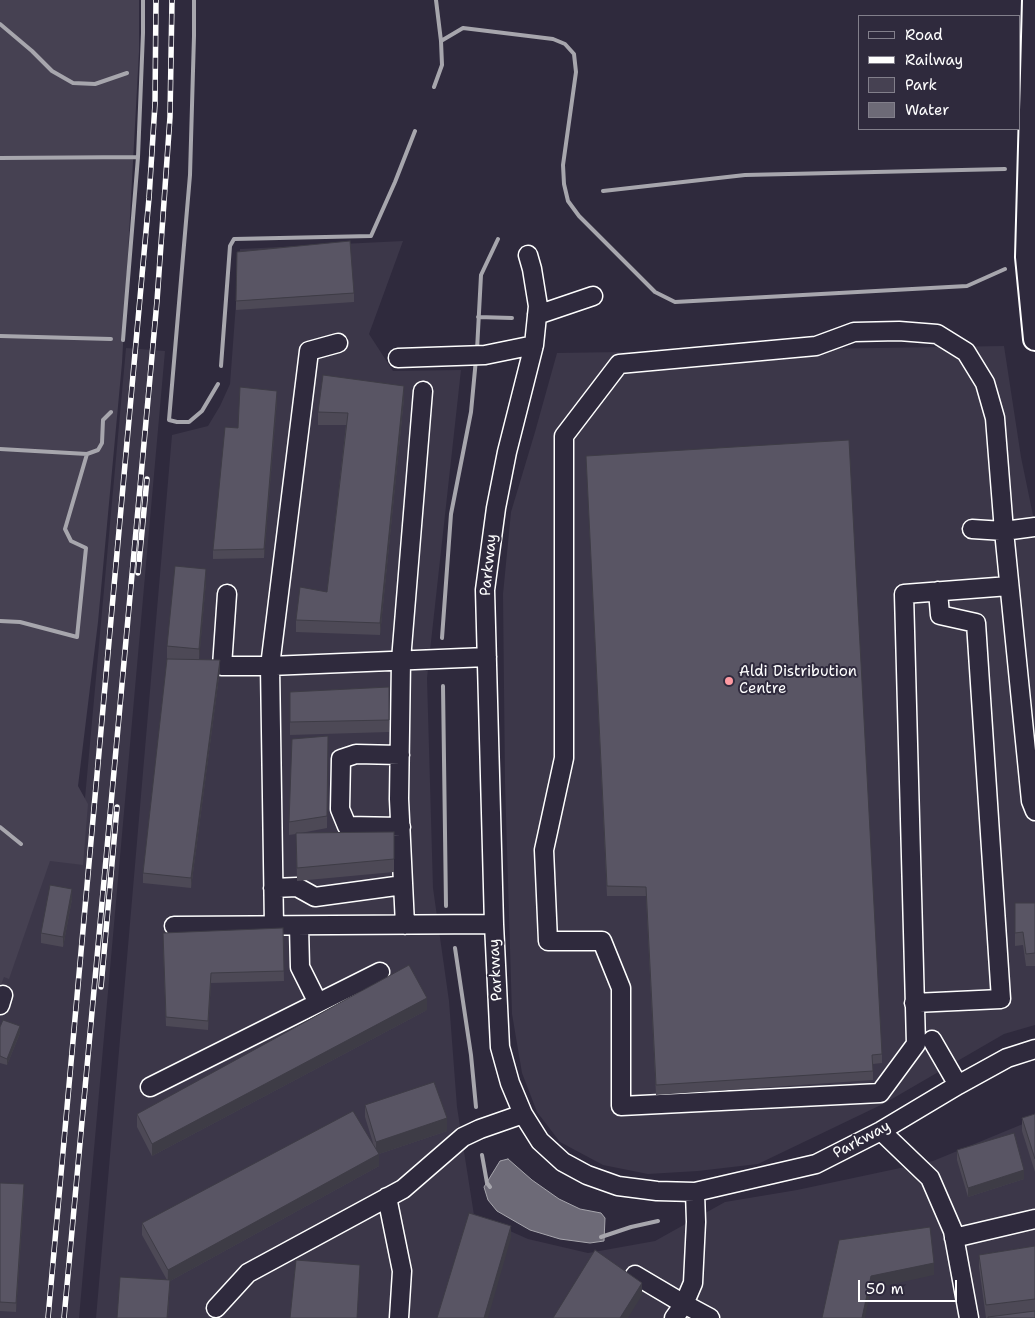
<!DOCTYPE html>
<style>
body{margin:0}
#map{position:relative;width:1035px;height:1318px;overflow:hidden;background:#2f2a3d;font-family:"Shantell Sans",sans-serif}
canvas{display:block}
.legend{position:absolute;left:858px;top:15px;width:162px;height:115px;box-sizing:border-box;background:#2f2a3d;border:1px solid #827f8b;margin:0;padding:6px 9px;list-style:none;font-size:15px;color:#fff}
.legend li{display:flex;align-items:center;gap:10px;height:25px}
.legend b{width:25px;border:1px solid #827f8b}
.scale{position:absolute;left:858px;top:1280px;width:99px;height:22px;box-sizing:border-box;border:2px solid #fff;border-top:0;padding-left:6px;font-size:15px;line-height:18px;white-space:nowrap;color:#fff;-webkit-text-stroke:4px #2f2a3d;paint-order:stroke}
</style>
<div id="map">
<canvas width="1035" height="1318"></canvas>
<ul class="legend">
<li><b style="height:6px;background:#2f2a3d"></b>Road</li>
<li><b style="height:6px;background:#fff"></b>Railway</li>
<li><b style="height:14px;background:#464152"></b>Park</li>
<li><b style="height:14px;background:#6d6a77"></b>Water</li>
</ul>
<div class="scale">50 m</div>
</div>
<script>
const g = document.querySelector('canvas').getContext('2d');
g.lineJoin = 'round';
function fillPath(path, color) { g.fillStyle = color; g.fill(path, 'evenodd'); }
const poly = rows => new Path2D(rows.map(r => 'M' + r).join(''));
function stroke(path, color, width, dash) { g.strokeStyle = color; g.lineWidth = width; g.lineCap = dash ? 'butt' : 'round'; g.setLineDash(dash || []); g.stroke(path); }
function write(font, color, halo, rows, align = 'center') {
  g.font = font + ' "Shantell Sans",sans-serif'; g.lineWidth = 4; g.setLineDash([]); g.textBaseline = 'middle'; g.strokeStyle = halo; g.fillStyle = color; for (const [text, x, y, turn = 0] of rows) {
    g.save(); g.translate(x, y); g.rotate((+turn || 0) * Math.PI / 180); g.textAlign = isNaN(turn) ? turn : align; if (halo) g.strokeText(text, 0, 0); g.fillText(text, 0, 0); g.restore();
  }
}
fillPath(poly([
 [403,241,369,334,393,371,461,370,427,678,433,888,449,1001,457,1107,474,1215,528,1239,588,1253,655,1241,725,1202,797,1190,933,1161,1035,1119,1035,1318,96,1318,172,435,208,426,220,406,230,384,240,249],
 [1004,346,1021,457,1035,525,1035,1025,1004,1034,885,1103,758,1164,698,1171,648,1174,603,1165,560,1142,537,1112,522,1073,512,1014,505,783,503,594,511,512,535,432,557,353],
 [126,348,165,351,79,1318,0,1318,0,984,49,859,79,864]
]), '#3c3749');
fillPath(poly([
 [0,0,139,0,139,52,122,363,98,622,78,786,88,804,83,865,50,861,9,979,4,977,0,987]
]), '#464152');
const water = poly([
 [508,1159,532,1180,559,1199,580,1209,601,1213,605,1218,604,1241,590,1243,560,1239,530,1230,497,1211,488,1200,484,1187,500,1161,508,1159]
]);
fillPath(water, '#6d6a77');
stroke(water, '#a7a6ad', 1);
stroke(poly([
 [194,0,194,36,190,175,169,420,177,422,189,422,202,411,218,384],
 [436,0,441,41],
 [0,24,32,51,52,71,73,83,95,84,127,73],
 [434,87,442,65,441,41,463,28,553,39,565,44,574,54,576,72,563,165,564,184,568,201,579,216,655,292,675,302,967,286,1005,269],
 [0,158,138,157],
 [603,191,745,175,1005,169],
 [478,317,512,318],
 [0,336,111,339],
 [123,340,138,157,143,33,143,0],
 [477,350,481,275,498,239],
 [221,366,230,246,234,239,371,236,395,182,415,131],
 [0,449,87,454,98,450,102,443,103,420,111,412],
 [0,621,20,622,77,637,86,548,71,541,65,529,87,454],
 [442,638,451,514,471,412,476,359],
 [443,686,446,906],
 [0,827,21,844],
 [455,948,471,1055,476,1107],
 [482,1155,487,1183,490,1187],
 [601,1237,631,1227,658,1221]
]), '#a7a6ad', 4);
const minor = poly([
 [528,255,532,269,538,306,534,345,507,452,496,508,485,590,494,924,500,1047,510,1083,523,1114,540,1141,563,1162,587,1175,618,1186,657,1191,695,1192,816,1164,881,1131,958,1085,1007,1058,1035,1049],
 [537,315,593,296],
 [398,358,485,355,534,345],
 [1035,527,1004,531,1031,801,1035,811],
 [972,529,1004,531,995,418,985,383,966,352,937,334,899,331,854,332,816,346,619,364,564,436,564,758,544,850,548,941,602,941,621,988,621,1106,880,1093,916,1044,904,594,1009,586],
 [227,594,222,666,270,666,487,657],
 [400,755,356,754,341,759,340,809,347,826,401,827],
 [273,888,297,887,315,897,403,885],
 [405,925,399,799,401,660,423,391],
 [174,926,494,924],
 [274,926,270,666,309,351,338,343],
 [299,926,300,967,318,1003],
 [914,1003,1001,999,976,623,940,615,938,591],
 [0,1005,3,995],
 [932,1040,958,1085],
 [150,1087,380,972],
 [881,1131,930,1178,953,1231,969,1318],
 [387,1197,402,1271,399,1318],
 [954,1238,1035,1219],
 [635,1275,684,1304,710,1318],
 [216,1308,248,1273,403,1189,463,1137,480,1129,523,1114],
 [674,1318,684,1304,693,1283,696,1222,695,1192]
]);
const major = poly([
 [1034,0,1027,257,1035,339]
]);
stroke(minor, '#fff', 21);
stroke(major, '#fff', 26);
stroke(minor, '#2f2a3d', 18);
stroke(major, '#2f2a3d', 22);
const rail = poly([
 [138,573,147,479],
 [101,987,117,807],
 [48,1318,149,198,155,104,156,0],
 [64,1318,157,301,170,117,172,0]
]);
stroke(rail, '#fff', 5.5);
stroke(rail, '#2f2a3d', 4, [11]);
fillPath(poly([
 [354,293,354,302,236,310,236,301],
 [404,398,380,635,296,632,296,620,327,592,346,425,318,425,318,412],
 [277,400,264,558,213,559,213,550,238,428],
 [586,456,882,1054,882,1063,873,1064,873,1080,656,1095,646,896,607,896],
 [206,581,199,659,220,669,191,888,143,883,143,873,167,659,167,646],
 [389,687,389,732,290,735,290,692],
 [328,736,327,828,301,833,394,832,394,872,297,881,296,834,289,835,289,822],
 [72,899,63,947,41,943,41,933],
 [1015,903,1035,903,1035,966,1026,966,1023,945,1015,946],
 [283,928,284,981,211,983,208,1030,166,1026,163,942],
 [427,1010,152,1156,137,1127,137,1114],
 [0,1027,20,1033,7,1065,0,1063],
 [365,1105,447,1131,379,1154,379,1166,170,1281,168,1318,117,1318,167,1280,142,1235,142,1223,373,1143,365,1117],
 [1035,1114,1035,1172,1022,1131,1022,1118],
 [957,1150,1024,1179,968,1197,957,1160],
 [0,1183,24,1194,16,1312,0,1311],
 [1035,1246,1035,1318,986,1318,979,1267,979,1255]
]), '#4d4956');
fillPath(poly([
 [404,386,404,398,380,635,380,623],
 [277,391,277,400,264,558,264,549],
 [206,569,206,581,199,662,199,649],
 [220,660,220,669,191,888,191,878],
 [72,889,72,899,63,947,63,937],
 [211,973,211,983,208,1030,208,1021],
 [427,998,427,1010,152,1156,152,1144],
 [20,1026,20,1033,7,1065,7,1059],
 [447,1118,447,1131,376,1155,376,1142],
 [379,1154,379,1166,170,1281,168,1318,167,1318,168,1270],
 [1024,1170,1024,1179,968,1197,968,1188],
 [24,1184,24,1194,16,1312,16,1303],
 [511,1226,511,1238,488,1318,484,1318],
 [934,1263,934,1275,871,1289,865,1318,862,1318,871,1276],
 [360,1265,360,1278,357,1318],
 [642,1283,642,1295,628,1318,620,1318]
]), '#3e3c46');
const building = poly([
 [350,241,354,293,236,301,237,252,350,241],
 [323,375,404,386,380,623,296,620,300,587,327,592,348,413,318,412,323,375],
 [240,387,277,391,264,549,213,550,225,427,238,428,240,387],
 [849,440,882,1054,872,1055,873,1071,656,1085,646,887,607,886,586,456,849,440],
 [175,566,206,569,199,649,167,646,175,566],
 [167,659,220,660,191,878,143,873,167,659],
 [389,687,389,720,290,722,290,692,389,687],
 [328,736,327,816,289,822,292,739,328,736],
 [394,832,394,859,297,868,296,833,394,832],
 [50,885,72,889,63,937,41,933,50,885],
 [1015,903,1035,903,1035,953,1026,954,1023,932,1015,933,1015,903],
 [283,928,284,971,211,973,208,1021,166,1017,163,933,283,928],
 [409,965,427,998,152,1144,137,1114,409,965],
 [3,1020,20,1026,7,1059,0,1056,0,1027,3,1020],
 [434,1082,447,1118,376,1142,365,1105,434,1082],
 [353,1111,379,1154,168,1270,142,1223,353,1111],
 [1035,1114,1035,1159,1022,1118,1035,1114],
 [1014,1133,1024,1170,968,1188,957,1150,1014,1133],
 [0,1183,24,1184,16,1303,0,1302,0,1183],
 [469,1213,511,1226,484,1318,437,1318,469,1213],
 [930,1227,934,1263,871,1276,862,1318,822,1318,839,1240,930,1227],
 [1035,1246,1035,1299,986,1305,979,1255,1035,1246],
 [595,1250,642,1283,620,1318,553,1318,595,1250],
 [296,1260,360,1265,357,1318,290,1318,296,1260],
 [120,1277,170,1280,167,1318,117,1318,120,1277],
 [1035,1311,1035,1318,988,1318,988,1317,1035,1311]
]);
fillPath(building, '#595564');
stroke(building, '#3e3c46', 1);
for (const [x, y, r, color] of [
 [729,681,5,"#ff9aa2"]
]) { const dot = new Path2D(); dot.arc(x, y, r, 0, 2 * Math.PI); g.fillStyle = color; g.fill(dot); stroke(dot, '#2f2a3d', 2); }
write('15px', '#fff', '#2f2a3d', [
 ["Parkway",489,565,-84],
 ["Parkway",496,970,-93],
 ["Parkway",862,1140,-28]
]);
write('15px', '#fff', '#2f2a3d', [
 ["Aldi Distribution",739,672],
 ["Centre",739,689]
], 'left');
</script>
